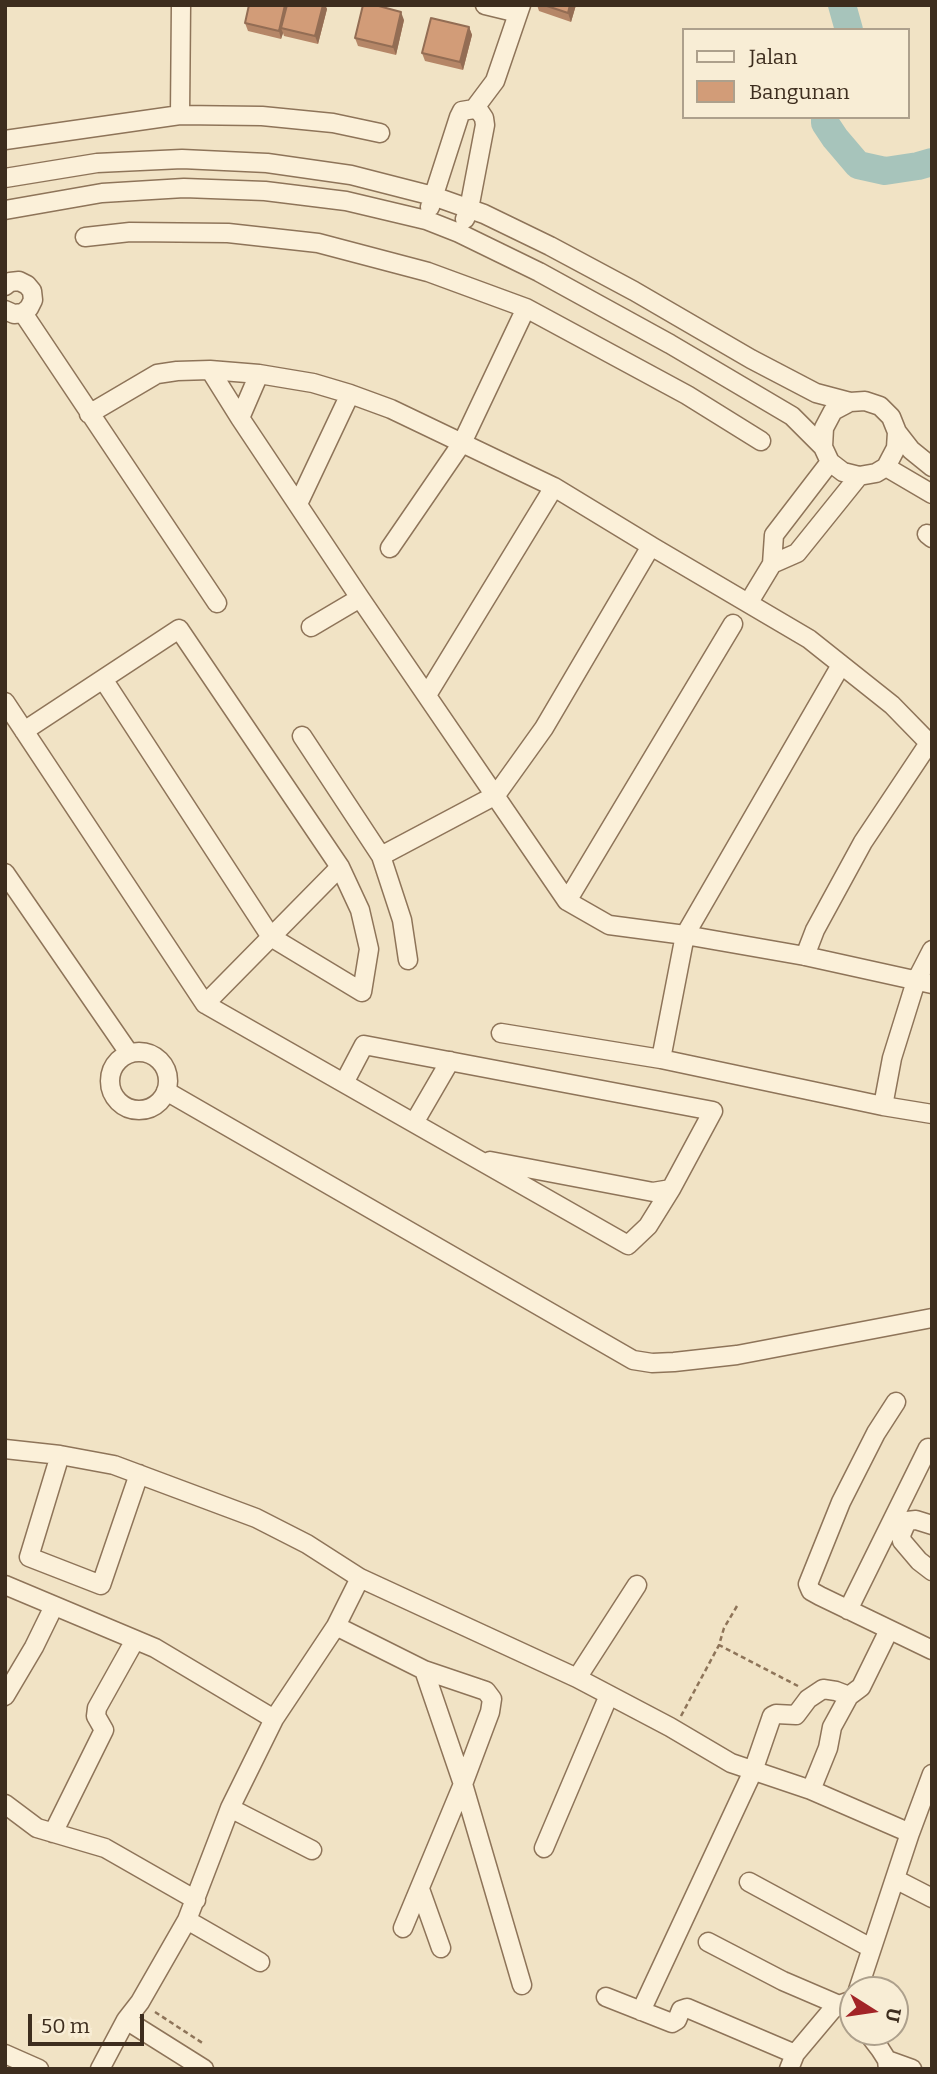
<!DOCTYPE html>
<style>
body{margin:0}
#map{position:relative;width:937px;height:2074px;overflow:hidden;background:#f1e3c5;font-family:Bitter,serif}
canvas{display:block}
.frame{position:absolute;inset:0;border:7px solid #3d2d1e;pointer-events:none}
.legend{position:absolute;left:682px;top:28px;width:228px;height:91px;box-sizing:border-box;background:#f8edd5;border:2px solid #ada08c;margin:0;padding:9px 12px;list-style:none;font-size:21px;color:#3d2d1e}
.legend li{display:flex;align-items:center;gap:14px;height:35px}
.legend b{width:35px;border:2px solid #ada08c}
.north{position:absolute;left:839px;top:1976px;width:70px;height:70px;box-sizing:border-box;background:#f8edd5;border:2px solid #ada08c;border-radius:50%;rotate:102deg;font-size:19px;font-weight:700;line-height:28px;text-align:center;color:#3d2d1e}
.north::after{content:'';display:block;margin:auto;width:24px;height:32px;background:#a22427;clip-path:polygon(50% 0,100% 100%,50% 72%,0 100%)}
.scale{position:absolute;left:28px;top:2014px;width:116px;height:32px;box-sizing:border-box;border:4px solid #3d2d1e;border-top:0;padding-left:9px;font-size:21px;line-height:24px;white-space:nowrap;color:#3d2d1e;-webkit-text-stroke:5px #f8edd5;paint-order:stroke}
</style>
<div id="map">
<canvas width="937" height="2074"></canvas>
<div class="frame"></div>
<ul class="legend">
<li><b style="height:9px;background:#fbf0d9"></b>Jalan</li>
<li><b style="height:19px;background:#d29c78"></b>Bangunan</li>
</ul>
<div class="north">U</div>
<div class="scale">50 m</div>
</div>
<script>
const g = document.querySelector('canvas').getContext('2d');
g.lineJoin = 'round';
const poly = rows => new Path2D(rows.map(r => 'M' + r).join(''));
function stroke(path, color, width, dash) { g.strokeStyle = color; g.lineWidth = width; g.lineCap = dash ? 'butt' : 'round'; g.setLineDash(dash || []); g.stroke(path); }
function fillPath(path, color) { g.fillStyle = color; g.fill(path, 'evenodd'); }
stroke(poly([
 [842,5,849,30],
 [825,117,825,123,835,138,858,165,885,171,918,166,932,162]
]), '#a7c4bb', 28);
const street = poly([
 [485,5,518,13],
 [474,109,495,81,521,5],
 [180,115,181,5],
 [5,140,180,115,262,116,333,123,380,133],
 [5,178,97,163,182,159,267,163,351,175,433,196,484,214,550,246,634,291,751,359,816,393,850,402],
 [430,207,459,117,462,111,474,109,480,112,484,118,485,125,469,209,465,219],
 [5,210,102,193,184,188,265,191,346,201,426,220,459,233,539,272,670,344,792,416,823,447],
 [85,237,130,232,228,233,318,243,428,272,526,308,687,395,761,441],
 [5,286,10,282,19,281,27,285,32,291,33,300,29,308,23,313,14,314,5,310],
 [23,313,217,603],
 [89,414,157,374,177,371,210,370],
 [240,418,259,374],
 [897,432,896,448,886,467,876,473,859,476,843,472,830,462,823,447,824,428,833,411,850,402,865,401,880,406,891,417,897,432,911,450,932,467],
 [886,467,932,494],
 [298,504,350,394],
 [927,534,932,538],
 [651,546,554,487,391,409,350,394,313,383,259,374,210,370,240,418,360,598,567,901,609,925,685,935,661,1059],
 [390,548,462,443,526,308],
 [772,564,797,553,859,476],
 [749,602,772,564,774,535,830,462],
 [311,627,360,598],
 [841,665,685,935,805,956,932,984],
 [427,695,554,487],
 [5,702,205,1004,628,1245,648,1226,671,1189],
 [24,731,179,629,340,867,360,910,369,949,362,992,271,937,103,679],
 [302,736,381,856,402,920,408,960],
 [381,856,496,795,544,728,651,546,809,639,892,705,932,746],
 [5,873,129,1053],
 [567,901,733,624],
 [805,956,815,930,863,842,929,743],
 [205,1004,340,867],
 [501,1033,661,1059,883,1106,932,1114],
 '110 1081a29 29 0 1 1 58 0a29 29 0 1 1-58 0Z',
 [344,1083,364,1045,713,1111,671,1189,653,1192,490,1161],
 [166,1091,633,1360,652,1363,674,1362,737,1355,932,1318],
 [883,1106,892,1058,916,981,932,950],
 [414,1123,450,1061],
 [896,1402,876,1433,841,1502,808,1584,811,1591,820,1596,932,1650],
 [5,1449,60,1455,114,1465,256,1518,307,1544,360,1578,577,1678,670,1727,731,1763,811,1790,910,1833],
 [60,1455,29,1557,101,1585,139,1474],
 [932,1525,916,1520,907,1521,901,1535,902,1541,919,1561,932,1571],
 [5,1585,155,1648,274,1719],
 [848,1610,928,1448],
 [336,1626,424,1670,486,1691,492,1699,490,1712,463,1784,403,1928],
 [424,1670,463,1784,522,1985],
 [577,1678,637,1585],
 [5,1696,34,1647,54,1606],
 [811,1790,828,1748,832,1727,849,1696],
 [5,1804,37,1828,105,1848,196,1900],
 [230,1808,312,1850],
 [53,1833,104,1730,96,1716,97,1708,135,1640],
 [544,1848,609,1695],
 [895,1879,932,1898],
 [749,1882,871,1948],
 [420,1889,441,1948],
 [187,1920,260,1962],
 [708,1942,783,1981,839,2005],
 [858,1990,910,1833,932,1774],
 [606,1997,672,2023,677,2020,681,2010,687,2008,795,2054],
 [641,2011,753,1771,772,1716,776,1714,796,1715,808,1699,823,1689,836,1691,849,1696,861,1687,889,1630],
 [126,2020,140,2002,187,1920,230,1808,274,1719,336,1626,360,1578],
 [867,2032,880,2049,887,2060,888,2069],
 [5,2054,39,2069],
 [887,2060,912,2069],
 [100,2069,126,2020,204,2069],
 [789,2069,795,2054,832,2010,839,2005,853,2000]
]);
stroke(street, '#8e7459', 21);
stroke(poly([
 [737,1606,724,1628,719,1645,798,1686],
 [681,1716,719,1645],
 [155,2012,204,2044]
]), '#8e7459', 2.5, [5, 3.5]);
stroke(street, '#fbf0d9', 18);
fillPath(poly([
 [249,5,325,5,327,9,318,44,284,36,283,33,281,39,248,31,245,23],
 [537,5,576,5,571,22,539,11],
 [404,20,396,55,358,46,355,38],
 [469,27,472,35,463,70,425,61,422,53]
]), '#b58667');
fillPath(poly([
 [285,5,290,5,281,28,283,33,281,39,279,31],
 [323,5,325,5,327,9,318,44,315,36],
 [570,5,576,5,571,22,568,13],
 [401,12,404,20,396,55,393,47],
 [469,27,472,35,463,70,460,62]
]), '#936d54');
const building = poly([
 [249,5,285,5,279,31,245,23,249,5],
 [287,5,323,5,315,36,281,28,287,5],
 [363,5,375,5,401,12,393,47,355,38,363,5],
 [544,5,570,5,568,13,544,5],
 [431,18,469,27,460,62,422,53,431,18]
]);
fillPath(building, '#d29c78');
stroke(building, '#936d54', 2);
</script>
